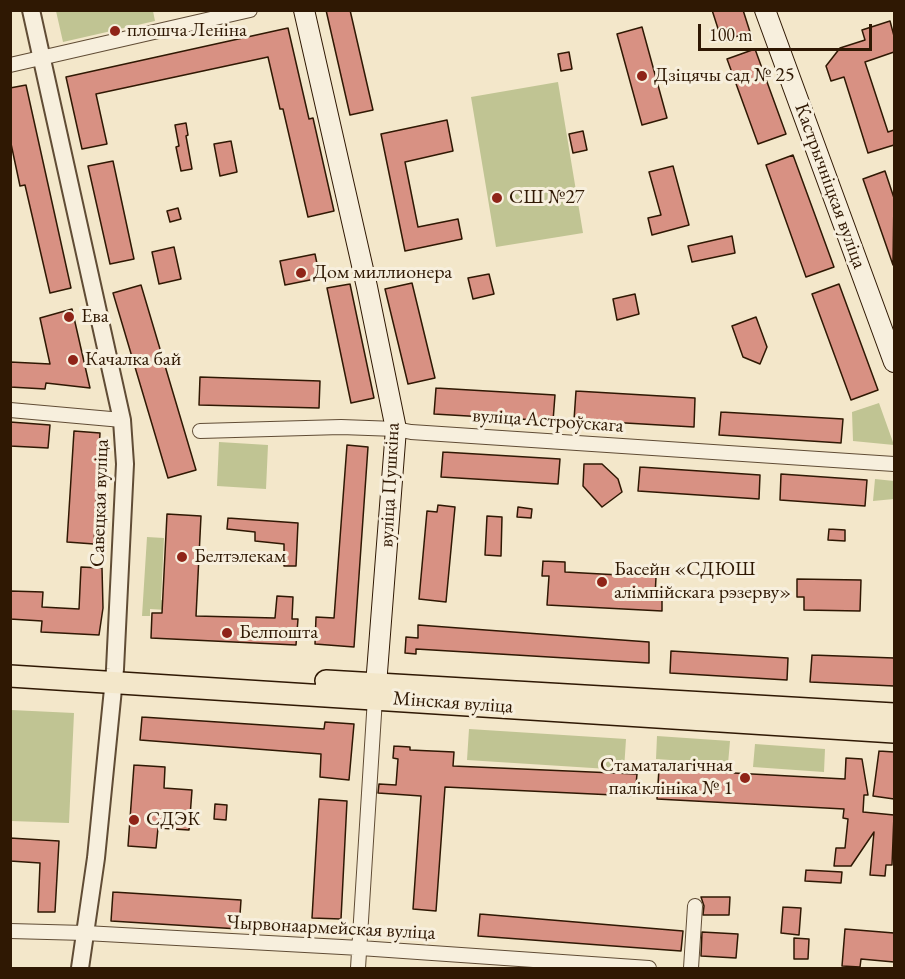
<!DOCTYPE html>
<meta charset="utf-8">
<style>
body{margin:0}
#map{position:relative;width:905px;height:979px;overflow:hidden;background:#f3e7ca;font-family:"EB Garamond",serif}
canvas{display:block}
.frame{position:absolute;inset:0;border:12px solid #2f1803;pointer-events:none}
.scale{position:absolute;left:698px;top:24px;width:174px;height:27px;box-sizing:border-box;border:3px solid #2f1803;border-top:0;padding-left:8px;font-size:18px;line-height:21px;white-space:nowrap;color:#2f1803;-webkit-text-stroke:4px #f7efdd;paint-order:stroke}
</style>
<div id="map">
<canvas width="905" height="979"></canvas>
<div class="frame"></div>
<div class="scale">100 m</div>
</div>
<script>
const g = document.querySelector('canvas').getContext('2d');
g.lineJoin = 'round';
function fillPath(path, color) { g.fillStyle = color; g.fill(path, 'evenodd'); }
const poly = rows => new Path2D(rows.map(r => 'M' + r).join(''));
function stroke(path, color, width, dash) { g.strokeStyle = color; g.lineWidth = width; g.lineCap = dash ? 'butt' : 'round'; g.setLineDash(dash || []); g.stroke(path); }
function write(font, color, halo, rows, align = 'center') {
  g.font = font + ' "EB Garamond",serif'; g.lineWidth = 6; g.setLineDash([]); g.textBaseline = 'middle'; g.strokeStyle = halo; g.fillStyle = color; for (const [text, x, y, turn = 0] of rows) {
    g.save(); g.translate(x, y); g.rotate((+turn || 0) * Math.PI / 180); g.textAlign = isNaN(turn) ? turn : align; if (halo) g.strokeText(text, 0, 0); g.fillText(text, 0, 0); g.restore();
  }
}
fillPath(poly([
 [56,11,153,11,155,21,63,42],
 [558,82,583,233,496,247,471,97],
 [879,403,894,445,853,441,852,412],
 [219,442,268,445,266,489,217,486],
 [875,479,894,481,894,499,873,501],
 [147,537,164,538,161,600,166,601,166,610,150,609,150,616,142,616],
 [11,710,74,713,69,823,11,821],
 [469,729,626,739,624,770,467,760],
 [657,736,730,741,728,764,656,759],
 [755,744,825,749,824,772,753,767]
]), '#c0c493');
const building = poly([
 [326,10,350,10,373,110,350,115,326,10],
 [712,10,743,10,750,32,722,41,712,10],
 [890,21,894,36,894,52,865,62,888,132,894,130,894,145,868,153,844,77,831,81,826,66,840,48,865,40,862,30,890,21],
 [642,27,667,118,642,125,617,34,642,27],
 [288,28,309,119,313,118,334,211,308,217,283,109,280,109,268,57,96,94,107,144,82,149,66,77,288,28],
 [755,49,786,134,758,144,727,59,755,49],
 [569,52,572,69,561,71,558,54,569,52],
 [26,85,71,288,50,293,25,185,20,186,10,139,10,88,26,85],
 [447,120,453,151,405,162,418,227,458,219,462,239,405,251,381,134,447,120],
 [186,123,188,135,186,136,192,169,181,171,176,147,179,146,175,125,186,123],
 [583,131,587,150,573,153,569,134,583,131],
 [231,141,237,172,220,176,214,144,231,141],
 [793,155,834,267,806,277,766,165,793,155],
 [113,161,134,259,110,264,88,166,113,161],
 [673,166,689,225,652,235,648,218,661,215,649,172,673,166],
 [885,171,894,198,893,265,863,179,885,171],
 [178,208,181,219,170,222,167,211,178,208],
 [732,236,735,253,692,262,688,246,732,236],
 [174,247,181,279,159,284,152,252,174,247],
 [315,254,320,278,285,285,280,261,315,254],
 [489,274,494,294,473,299,468,278,489,274],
 [412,283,435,378,408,384,385,289,412,283],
 [350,284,374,398,351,403,327,288,350,284],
 [839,284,878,390,851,400,812,294,839,284],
 [141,285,196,470,168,478,113,293,141,285],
 [635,294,639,314,617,320,613,299,635,294],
 [72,309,90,388,46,383,45,389,10,387,10,362,50,364,40,318,72,309],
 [756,317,767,347,760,364,743,357,732,326,756,317],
 [200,377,320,381,319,408,199,405,200,377],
 [436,388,555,395,553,421,434,414,436,388],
 [576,391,695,398,694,427,574,420,576,391],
 [721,412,843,419,841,443,719,435,721,412],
 [10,422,50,425,48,448,10,446,10,422],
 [74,431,100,433,94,544,67,542,74,431],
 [347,445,368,447,354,647,315,644,316,617,334,618,347,445],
 [443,452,560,459,558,484,441,477,443,452],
 [584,464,602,464,618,479,622,492,602,507,583,486,584,464],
 [640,467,760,475,759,499,638,491,640,467],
 [781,474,867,480,865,506,780,500,781,474],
 [438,505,455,507,446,602,419,599,427,511,437,512,438,505],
 [518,507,532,509,531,518,517,517,518,507],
 [167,514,201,516,196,616,275,618,277,596,293,597,292,619,298,619,296,645,151,638,152,613,162,613,167,514],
 [487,516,502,517,501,556,485,555,487,516],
 [228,518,298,523,296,566,284,566,284,544,255,541,255,532,227,529,228,518],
 [829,529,845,530,845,541,828,540,829,529],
 [543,561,565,562,565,572,656,577,655,597,662,597,662,611,547,605,549,576,542,576,543,561],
 [81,567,102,568,103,608,99,635,41,632,42,621,10,619,10,591,43,592,42,607,79,609,81,567],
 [797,579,861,580,860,611,804,610,804,597,797,597,797,579],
 [418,625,649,642,649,663,416,649,416,654,405,653,406,637,418,638,418,625],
 [671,651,788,658,787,680,670,673,671,651],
 [812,655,894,658,894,686,810,682,812,655],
 [142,717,324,729,325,722,354,724,349,780,320,777,321,754,140,740,142,717],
 [394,746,410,747,410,750,454,752,453,766,637,774,635,796,445,787,436,911,413,909,421,796,378,793,379,784,396,785,398,759,393,758,394,746],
 [879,751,894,752,894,799,873,796,879,751],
 [846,758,862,759,868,795,864,795,863,812,894,815,892,865,886,865,885,876,870,875,874,832,851,866,834,866,836,848,845,848,848,819,843,818,844,809,657,799,659,769,845,779,846,758],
 [134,765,165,767,164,788,192,790,189,830,158,828,156,848,128,846,134,765],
 [319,799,347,801,341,919,312,918,319,799],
 [215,804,227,805,226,820,214,819,215,804],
 [10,838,59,841,55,912,38,912,40,863,10,861,10,838],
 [806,870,842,872,841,883,805,881,806,870],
 [113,892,241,900,239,929,111,921,113,892],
 [701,897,730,897,729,915,703,915,704,906,701,897],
 [783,907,801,908,799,935,781,933,783,907],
 [480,914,683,931,681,951,478,936,480,914],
 [845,929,894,933,894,962,861,959,860,967,842,966,845,929],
 [702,932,738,934,736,958,701,956,702,932],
 [794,938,809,939,808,959,794,959,794,938]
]);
fillPath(building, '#d89183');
stroke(building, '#2f1803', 1.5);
const minor = poly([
 [10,65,250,10],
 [10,410,122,420],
 [200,431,341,427,396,429,411,432,894,464],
 [10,931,85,933,360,948,649,968],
 [358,968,375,698],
 [691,968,695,906]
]);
const tertiary = poly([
 [31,10,122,420,125,464,115,669,96,858,80,968]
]);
const secondary = poly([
 [304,10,367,287,396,429,375,698],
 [765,10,894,362]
]);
const primary = poly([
 [10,676,894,732],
 [326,681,894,714]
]);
stroke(minor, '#604c35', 16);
stroke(tertiary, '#604c35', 20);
stroke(secondary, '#2f1803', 22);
stroke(primary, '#2f1803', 24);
stroke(minor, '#f7efdd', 14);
stroke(tertiary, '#f7efdd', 16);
stroke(secondary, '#f7efdd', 20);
stroke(primary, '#f3e7ca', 21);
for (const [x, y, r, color] of [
 [115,31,6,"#8f2418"],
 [642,76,6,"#8f2418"],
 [497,198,6,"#8f2418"],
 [301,273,6,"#8f2418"],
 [69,317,6,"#8f2418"],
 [73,360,6,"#8f2418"],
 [182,557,6,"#8f2418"],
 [602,582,6,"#8f2418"],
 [227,633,6,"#8f2418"],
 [745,778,6,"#8f2418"],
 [134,820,6,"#8f2418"]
]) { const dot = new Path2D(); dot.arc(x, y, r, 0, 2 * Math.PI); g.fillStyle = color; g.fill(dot); stroke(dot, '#f7efdd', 2); }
write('20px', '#2f1803', '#f7efdd', [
 ["плошча Леніна",127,31],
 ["Дзіцячы сад № 25",654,76],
 ["СШ №27",509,198],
 ["Дом миллионера",313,273],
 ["Ева",81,317],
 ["Качалка бай",85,360],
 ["Белтэлекам",194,557],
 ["Басейн «СДЮШ",614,570],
 ["алімпійскага рэзерву»",614,593],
 ["Белпошта",239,633],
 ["Стаматалагічная",733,766,"right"],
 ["паліклініка № 1",733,789,"right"],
 ["СДЭК",146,820]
], 'left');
write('20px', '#2f1803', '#f7efdd', [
 ["Кастрычніцкая вуліца",830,186,70],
 ["вуліца Астроўскага",548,421,4],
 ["вуліца Пушкіна",390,485,-87],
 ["Савецкая вуліца",100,503,-88],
 ["Мінская вуліца",453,703,4],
 ["Чырвонаармейская вуліца",331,928,3]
]);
</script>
